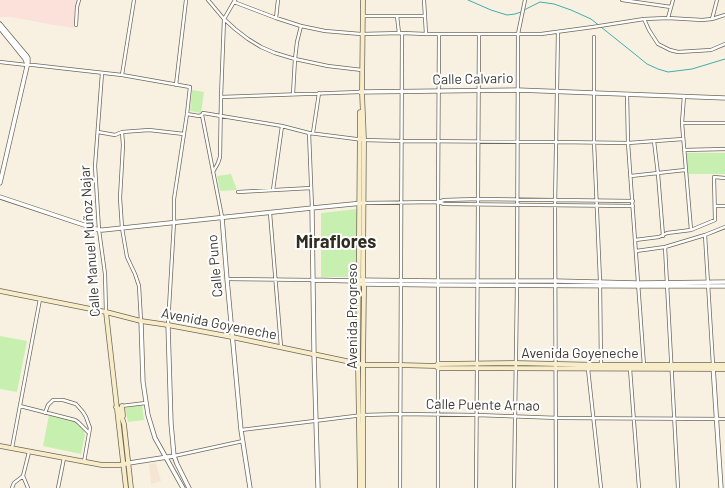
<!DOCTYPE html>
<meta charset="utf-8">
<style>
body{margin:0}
canvas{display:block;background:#f8f1e2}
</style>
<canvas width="725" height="488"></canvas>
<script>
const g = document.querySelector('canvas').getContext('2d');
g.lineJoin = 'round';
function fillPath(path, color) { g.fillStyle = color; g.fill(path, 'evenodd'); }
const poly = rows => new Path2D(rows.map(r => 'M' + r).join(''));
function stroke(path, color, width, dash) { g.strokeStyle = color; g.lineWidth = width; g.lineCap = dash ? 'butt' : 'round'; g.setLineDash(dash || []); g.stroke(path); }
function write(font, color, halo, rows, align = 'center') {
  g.font = font + ' Barlow,sans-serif'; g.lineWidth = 4; g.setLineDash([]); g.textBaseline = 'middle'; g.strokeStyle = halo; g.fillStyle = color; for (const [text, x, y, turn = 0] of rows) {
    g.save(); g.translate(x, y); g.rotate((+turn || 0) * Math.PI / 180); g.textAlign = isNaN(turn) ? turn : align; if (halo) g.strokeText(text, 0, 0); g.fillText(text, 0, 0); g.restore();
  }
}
fillPath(poly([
 [156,463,161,481,151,484,149,464]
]), '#f5e5d3');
fillPath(poly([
 [0,0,77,0,75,6,74,28,48,24,22,19,9,17,0,17]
]), '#fbe1d9');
fillPath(poly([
 [192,90,204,92,201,113,190,111],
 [686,153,725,153,725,174,688,174],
 [231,174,237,190,220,191,217,176],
 [357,209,357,277,321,277,321,213],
 [0,336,27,341,17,392,0,389],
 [142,405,144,420,128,422,125,408],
 [49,415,73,420,78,423,83,428,85,435,81,454,43,446]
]), '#c7f0b0');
stroke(poly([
 [468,0,491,10,507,15,515,14,521,12],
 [524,10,540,2,554,4,571,10,591,19,636,55,647,64,658,69,668,72,692,69,725,59]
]), '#41acae', 1);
const minor = poly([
 [208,0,224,19,235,29,248,39,261,47,275,53,295,59,328,66,362,70],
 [424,0,426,34],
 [622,0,671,7],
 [234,2,276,18,301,26,325,31,361,34,402,33,426,34,541,34,593,27,644,19,668,18,702,20,712,19,725,15],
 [362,16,425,16],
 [397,16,399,33],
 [276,18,278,0],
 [668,18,673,0],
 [644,19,649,30,658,44,670,50,678,52,711,50,725,44],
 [712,19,717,0],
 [76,25,77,7,79,0],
 [594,37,594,142,600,281,601,366],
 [0,62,27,65,33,65,122,75,190,87,187,114,174,199,174,222,168,325],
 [102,73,95,166,99,230,105,274,106,312],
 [122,75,134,0],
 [176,85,186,0],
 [293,94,295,59,297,42,301,26],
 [627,94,628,143,644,366],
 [684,96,682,123,691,230],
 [221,97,360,92],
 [187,114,199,116,202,115,203,113,282,126,309,133,364,140,402,141,556,142,628,143,683,139],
 [202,115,222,217],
 [682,123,725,123],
 [98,132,115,135,122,132,149,130,184,134],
 [122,132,123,145,120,198,122,228,127,257,135,274,139,286,141,321],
 [309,133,312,208],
 [313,133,319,93],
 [654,141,658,174,663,236],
 [684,150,725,149],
 [213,172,218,163,220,157,221,97,224,19,235,0],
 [631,176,685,170],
 [273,190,282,126],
 [238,192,311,188],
 [438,202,444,200,478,199,633,201],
 [364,203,438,202,444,204,633,206],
 [715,206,725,206],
 [270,213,281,347],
 [705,235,713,365],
 [635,240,659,237,667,233,691,230,715,220,714,177,725,178],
 [665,247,678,488],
 [636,251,665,247,705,235,725,227],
 [227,279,313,280],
 [588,369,601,488],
 [630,369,639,488],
 [20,406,75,420,78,422,89,433],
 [121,406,146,403],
 [45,413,48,405,53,400,63,400,76,404,83,412,86,417,90,428,84,462],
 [241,430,363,415,400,414,477,415,559,418,725,419],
 [12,448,40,299],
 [174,456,243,441],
 [12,488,14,483,23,476],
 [28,488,23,476,29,452],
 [58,488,64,458],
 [400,488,402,33],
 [438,488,438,202,439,34],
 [476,488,477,364,479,34],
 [514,488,517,285,518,34,525,0],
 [556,488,555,205,558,32]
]);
const tertiary = poly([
 [0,24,26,55,28,58,28,62,0,183],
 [0,28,25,59,27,64],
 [360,92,518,90,725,98],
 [0,197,99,230,103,230,312,208,363,203],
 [312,208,314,354,318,488],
 [222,217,227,279,241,430,250,488],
 [313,280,355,281,359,280,438,281,556,281,638,283,725,282],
 [361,284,438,285,639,286,725,286],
 [141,321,143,382,148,415,155,438,183,488],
 [168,325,171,423,174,456,177,464,189,488],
 [713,366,721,488],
 [129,463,174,456]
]);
const secondary = poly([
 [363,0,362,92,364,140,363,275,364,288,363,364,363,488],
 [0,291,106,312,141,321,168,325,232,337,365,365,400,365,436,366,438,368,725,369],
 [106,312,126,488],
 [436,366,438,364,515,363,601,365,725,365],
 [122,406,123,416],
 [116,407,119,409,124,424,131,488],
 [0,446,102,465,119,465,129,463],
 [360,488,358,363,360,112]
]);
stroke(minor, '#6e685b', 4);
stroke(tertiary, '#6e685b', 5);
stroke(secondary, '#6e685b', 5.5);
stroke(minor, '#fff', 2.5);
stroke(tertiary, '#fff', 3.5);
stroke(secondary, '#f8edc8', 4);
write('14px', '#3d3a34', '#fff', [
 ["Calle Calvario",473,79,-1],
 ["Calle Manuel Muñoz Najar",90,241,-94],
 ["Calle Puno",215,266,-95],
 ["Avenida Progreso",352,316,-90],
 ["Avenida Goyeneche",219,324,11],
 ["Avenida Goyeneche",580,353],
 ["Calle Puente Arnao",483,405,1]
]);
write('bold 18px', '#312c20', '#fff', [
 ["Miraflores",336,242]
]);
</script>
